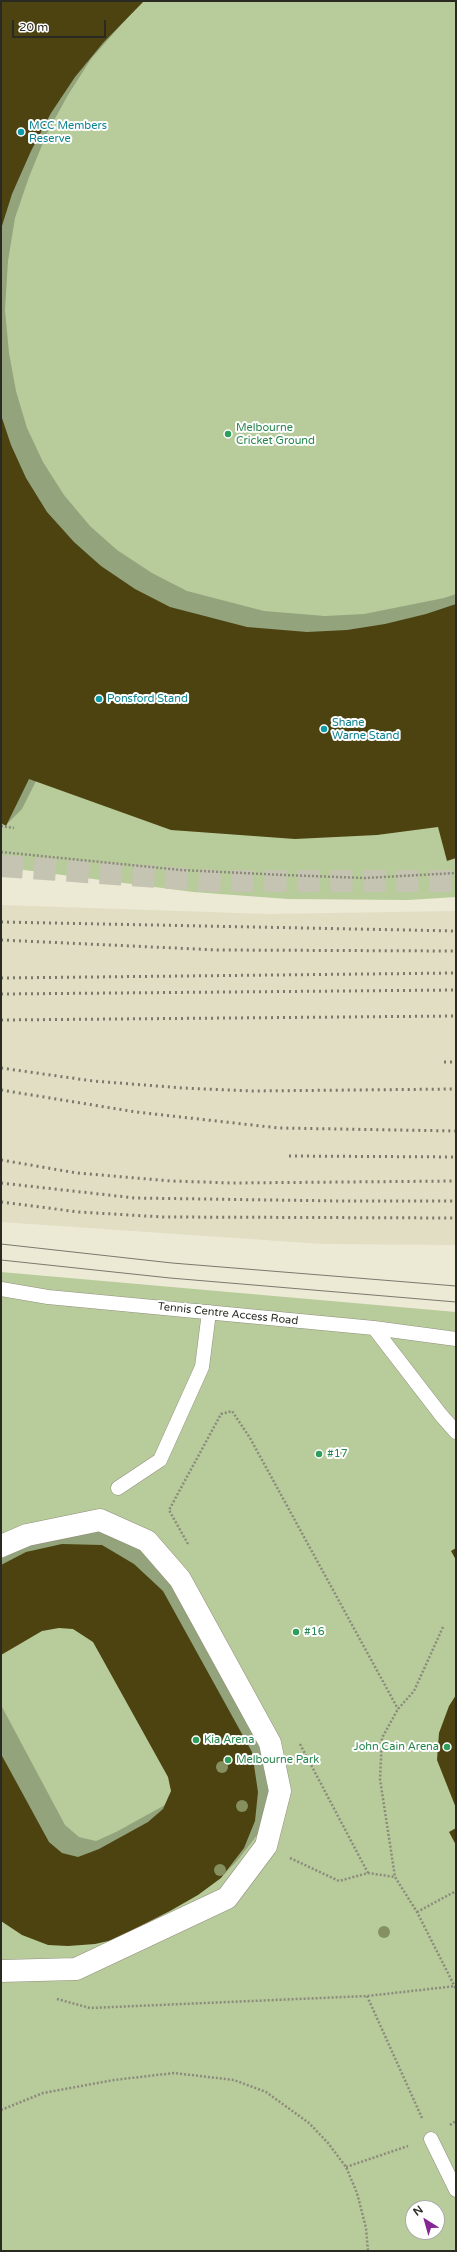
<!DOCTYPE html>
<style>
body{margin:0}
#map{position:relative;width:457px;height:2252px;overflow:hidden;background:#ece9d5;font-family:"Varela Round",sans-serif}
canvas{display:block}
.frame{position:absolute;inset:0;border:2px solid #2b2a22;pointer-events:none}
.north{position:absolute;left:405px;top:2200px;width:40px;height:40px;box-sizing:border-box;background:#fff;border:1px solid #aaaaa7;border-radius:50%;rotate:323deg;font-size:11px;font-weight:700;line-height:16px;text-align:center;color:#2b2a22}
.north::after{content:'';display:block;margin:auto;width:14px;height:18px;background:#852792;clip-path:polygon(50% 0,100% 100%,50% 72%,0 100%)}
.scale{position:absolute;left:12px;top:20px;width:94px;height:18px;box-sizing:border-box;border:2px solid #2b2a22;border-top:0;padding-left:5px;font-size:12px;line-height:14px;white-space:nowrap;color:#2b2a22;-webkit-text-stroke:3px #fff;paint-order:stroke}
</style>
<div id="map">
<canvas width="457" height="2252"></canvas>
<div class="frame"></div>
<div class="north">N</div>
<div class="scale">20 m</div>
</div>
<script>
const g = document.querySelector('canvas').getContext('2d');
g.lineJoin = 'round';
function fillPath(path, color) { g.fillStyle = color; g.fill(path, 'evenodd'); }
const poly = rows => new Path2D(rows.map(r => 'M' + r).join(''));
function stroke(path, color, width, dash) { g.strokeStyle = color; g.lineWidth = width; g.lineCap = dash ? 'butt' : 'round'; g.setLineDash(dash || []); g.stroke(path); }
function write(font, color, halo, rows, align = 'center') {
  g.font = font + ' "Varela Round",sans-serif'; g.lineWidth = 4; g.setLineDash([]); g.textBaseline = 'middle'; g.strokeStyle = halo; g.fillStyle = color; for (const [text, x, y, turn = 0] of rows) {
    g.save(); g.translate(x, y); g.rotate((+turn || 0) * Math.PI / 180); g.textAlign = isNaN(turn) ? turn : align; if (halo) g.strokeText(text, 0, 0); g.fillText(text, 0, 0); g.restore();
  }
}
fillPath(poly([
 [1,905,269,914,456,911,456,1245,323,1244,1,1222]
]), '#e2dec3');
fillPath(poly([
 [1,1,456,1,456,897,408,900,288,899,193,892,1,867],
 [1,1272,456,1312,456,2251,1,2251],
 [413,2208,437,2208,437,2232,413,2232]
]), '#b8cc9b');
fillPath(poly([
 [1,1,142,1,91,59,68,95,47,133,29,177,15,218,8,261,5,310,9,353,16,391,27,428,43,462,64,495,90,526,117,550,152,573,187,591,264,611,325,616,364,614,444,598,456,594,456,857,439,825,36,781,22,809,6,825,1,822],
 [119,1529,179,1574,274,1775,261,1830,237,1861,220,1878,1,1920,1,1705,65,1825,79,1837,96,1841,116,1832,165,1805,172,1791,169,1777,94,1642,73,1628,59,1627,42,1630,1,1653,1,1559,44,1536]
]), '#0003');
fillPath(poly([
 [1,1,144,1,103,43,75,77,51,113,31,151,12,194,1,229],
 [1,415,11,445,26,478,47,512,74,542,101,566,135,589,170,607,247,627,307,632,347,630,385,624,426,614,456,604,456,858,447,861,438,827,377,835,295,839,171,830,29,779,6,826,1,823],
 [62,1544,102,1545,134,1564,163,1591,252,1752,258,1792,255,1821,244,1848,221,1878,198,1895,170,1911,113,1940,95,1944,68,1946,48,1945,22,1935,1,1921,1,1754,49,1842,62,1853,78,1857,99,1849,148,1822,163,1809,171,1791,168,1777,93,1642,73,1629,59,1628,42,1631,1,1655,1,1565,26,1552],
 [456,1548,456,1560,451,1551],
 [456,1695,456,1808,437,1760,439,1733,449,1706],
 [456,1828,456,1845,449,1832]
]), '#4c4310');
stroke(poly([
 [1,866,214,881,456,881]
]), '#c5c3b1', 22, [22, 11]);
const lane = poly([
 [1,1289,48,1297,374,1328,456,1339],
 [374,1328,441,1415,456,1432],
 [118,1488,160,1460,202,1367,209,1312],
 [431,2139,456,2190]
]);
const street = poly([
 [1,1546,27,1535,100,1520,147,1541,180,1579,270,1743,280,1791,266,1846,227,1898,76,1969,1,1971]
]);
stroke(lane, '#918e7c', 15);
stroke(street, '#918e7c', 23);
stroke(poly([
 [1,826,14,828],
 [1,852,181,870,284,875,365,878,456,873],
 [188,1544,169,1510,221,1414,232,1411,250,1438,398,1709],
 [443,1627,414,1691,398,1709,382,1738,380,1779,395,1877,417,1912,456,1989],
 [300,1744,368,1873],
 [290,1858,339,1881,368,1873,395,1877],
 [417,1912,456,1891],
 [367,1996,422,2118],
 [57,1999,90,2008,367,1996,456,1986],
 [1,2110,43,2093,114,2080,174,2073,234,2080,266,2092,309,2123,328,2143,346,2167,357,2193,366,2228,368,2251],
 [450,2125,456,2121],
 [346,2167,408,2146]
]), '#8c8a7c', 2.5, [2, 2]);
stroke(lane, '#fff', 14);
stroke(street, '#fff', 22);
stroke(poly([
 [1,1244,172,1263,456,1286],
 [1,1260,170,1278,456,1302]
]), '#7a796c', 1);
stroke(poly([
 [1,922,456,931],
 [1,940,218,950,456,951],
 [1,978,456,973],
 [1,994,456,990],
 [1,1020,456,1016],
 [444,1062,456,1062],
 [1,1068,93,1081,183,1088,253,1091,456,1089],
 [1,1090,136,1112,279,1128,456,1131],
 [289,1156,456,1157],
 [1,1160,77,1173,171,1181,233,1183,456,1181],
 [1,1183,135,1198,340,1201,456,1201],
 [1,1202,79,1212,163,1217,456,1218]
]), '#7a796c', 3, [2, 4]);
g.fillStyle = '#858f60';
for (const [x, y] of [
 [222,1767],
 [242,1806],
 [220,1870],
 [384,1932]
]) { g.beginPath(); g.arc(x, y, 6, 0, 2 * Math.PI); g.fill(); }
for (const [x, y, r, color] of [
 [21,132,4,"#0f9aa8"],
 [228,434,4,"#2e9e5b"],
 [99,699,4,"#0f9aa8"],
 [324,729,4,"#0f9aa8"],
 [319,1454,4,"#2e9e5b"],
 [296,1632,4,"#2e9e5b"],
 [196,1740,4,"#2e9e5b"],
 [447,1747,4,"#2e9e5b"],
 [228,1760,4,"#2e9e5b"]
]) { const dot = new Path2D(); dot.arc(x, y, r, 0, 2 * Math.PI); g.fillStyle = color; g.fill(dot); stroke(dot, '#fff', 1.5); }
write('11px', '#0d838f', '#fff', [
 ["MCC Members",29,126],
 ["Reserve",29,139],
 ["Ponsford Stand",107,699],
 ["Shane",332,723],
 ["Warne Stand",332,736]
], 'left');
write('11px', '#27864d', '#fff', [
 ["Melbourne",236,428],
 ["Cricket Ground",236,441],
 ["#17",327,1454],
 ["#16",304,1632],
 ["Kia Arena",204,1740],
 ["John Cain Arena",439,1747,"right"],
 ["Melbourne Park",236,1760]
], 'left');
write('11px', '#2b2a22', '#fff', [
 ["Tennis Centre Access Road",228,1314,6]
]);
</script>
